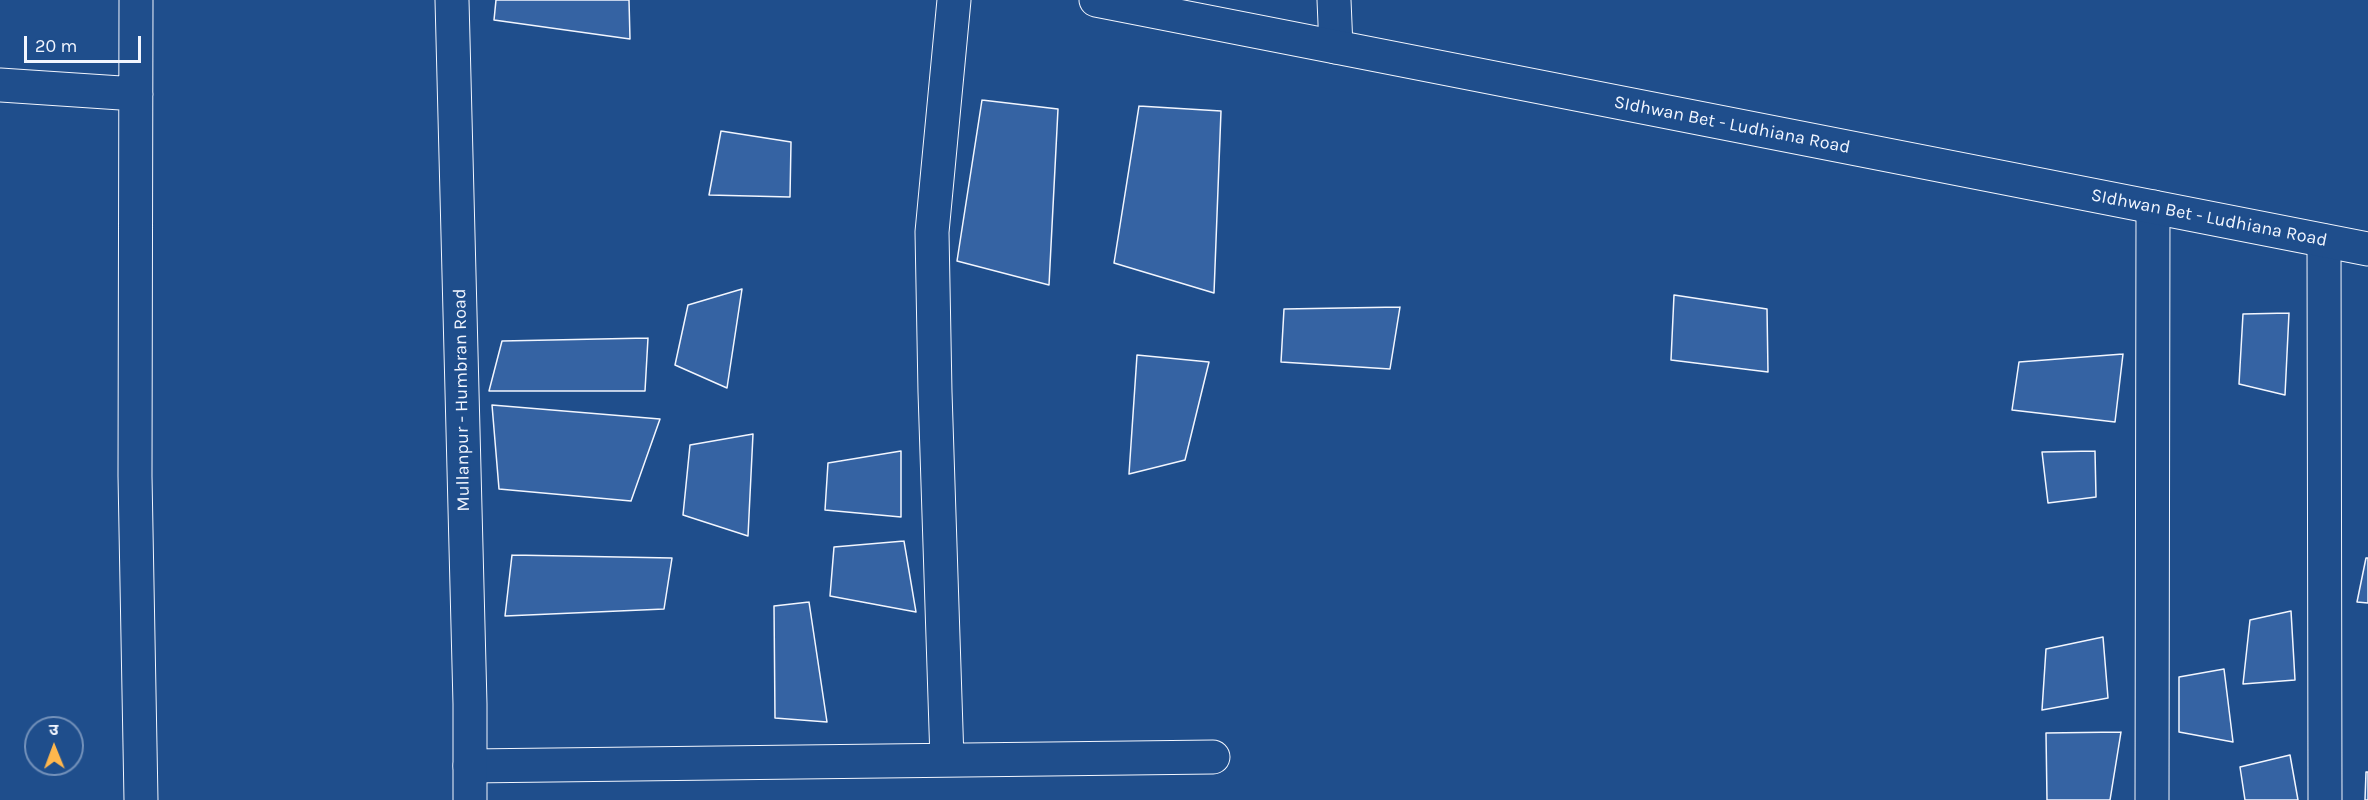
<!DOCTYPE html>
<meta charset="utf-8">
<style>
body{margin:0}
#map{position:relative;width:2368px;height:800px;overflow:hidden;background:#1f4e8c;font-family:Karla,"Noto Sans Devanagari",sans-serif}
canvas{display:block}
.north{position:absolute;left:24px;top:716px;width:60px;height:60px;box-sizing:border-box;background:#1f4e8c;border:2px solid #7391ba;border-radius:50%;rotate:359deg;font-size:16px;font-weight:700;line-height:24px;text-align:center;color:#f2f6ff}
.north::after{content:'';display:block;margin:auto;width:21px;height:27px;background:#ffb74d;clip-path:polygon(50% 0,100% 100%,50% 72%,0 100%)}
.scale{position:absolute;left:24px;top:36px;width:117px;height:27px;box-sizing:border-box;border:3px solid #f2f6ff;border-top:0;padding-left:8px;font-size:18px;line-height:21px;white-space:nowrap;color:#f2f6ff;-webkit-text-stroke:4px #1f4e8c;paint-order:stroke}
</style>
<div id="map">
<canvas width="2368" height="800"></canvas>
<div class="north">उ</div>
<div class="scale">20 m</div>
</div>
<script>
const g = document.querySelector('canvas').getContext('2d');
g.lineJoin = 'round';
function fillPath(path, color) { g.fillStyle = color; g.fill(path, 'evenodd'); }
const poly = rows => new Path2D(rows.map(r => 'M' + r).join(''));
function stroke(path, color, width, dash) { g.strokeStyle = color; g.lineWidth = width; g.lineCap = dash ? 'butt' : 'round'; g.setLineDash(dash || []); g.stroke(path); }
function write(font, color, halo, rows, align = 'center') {
  g.font = font + ' Karla,sans-serif'; g.lineWidth = 4.5; g.setLineDash([]); g.textBaseline = 'middle'; g.strokeStyle = halo; g.fillStyle = color; for (const [text, x, y, turn = 0] of rows) {
    g.save(); g.translate(x, y); g.rotate((+turn || 0) * Math.PI / 180); g.textAlign = isNaN(turn) ? turn : align; if (halo) g.strokeText(text, 0, 0); g.fillText(text, 0, 0); g.restore();
  }
}
const building = poly([
 [496,0,629,0,630,39,494,20,496,0],
 [982,100,1058,109,1049,285,957,261,982,100],
 [1139,106,1221,111,1214,293,1114,263,1139,106],
 [721,131,791,142,790,197,709,195,721,131],
 [742,289,727,388,675,365,688,305,742,289],
 [1674,295,1767,309,1768,372,1671,360,1674,295],
 [1400,307,1390,369,1281,362,1284,309,1400,307],
 [2289,313,2285,395,2239,384,2243,314,2289,313],
 [648,338,645,391,489,391,502,341,648,338],
 [2123,354,2115,422,2012,410,2019,362,2123,354],
 [1137,355,1209,362,1185,460,1129,474,1137,355],
 [492,405,660,419,631,501,499,489,492,405],
 [753,434,748,536,683,515,690,445,753,434],
 [901,451,901,517,825,510,828,463,901,451],
 [2095,451,2096,497,2048,503,2042,452,2095,451],
 [904,541,916,612,830,596,834,547,904,541],
 [512,555,672,558,664,609,505,616,512,555],
 [2366,558,2368,558,2368,603,2357,602,2366,558],
 [809,602,827,722,775,718,774,606,809,602],
 [2291,611,2295,680,2243,684,2250,620,2291,611],
 [2103,637,2108,698,2042,710,2046,649,2103,637],
 [2224,669,2233,742,2179,732,2179,677,2224,669],
 [2121,732,2110,800,2047,800,2046,733,2121,732],
 [2290,755,2298,800,2245,800,2240,767,2290,755],
 [2366,772,2368,772,2368,800,2365,800,2366,772]
]);
fillPath(building, '#3563a3');
stroke(building, '#f2f6ff', 1.5);
const minor = poly([
 [136,0,135,476,141,800],
 [1334,0,1336,47],
 [0,85,136,94],
 [2324,241,2325,800],
 [947,760,935,392,932,232,954,0],
 [470,766,1213,757],
 [2152,800,2153,207]
]);
const major = poly([
 [452,0,470,704,470,800],
 [1096,0,2368,249]
]);
stroke(minor, '#f2f6ff', 35);
stroke(major, '#f2f6ff', 35);
stroke(minor, '#1f4e8c', 33);
stroke(major, '#1f4e8c', 33);
write('18px', '#f2f6ff', '#1f4e8c', [
 ["SIdhwan Bet - Ludhiana Road",1732,125,11],
 ["SIdhwan Bet - Ludhiana Road",2209,218,11],
 ["Mullanpur - Humbran Road",462,400,-91]
]);
</script>
